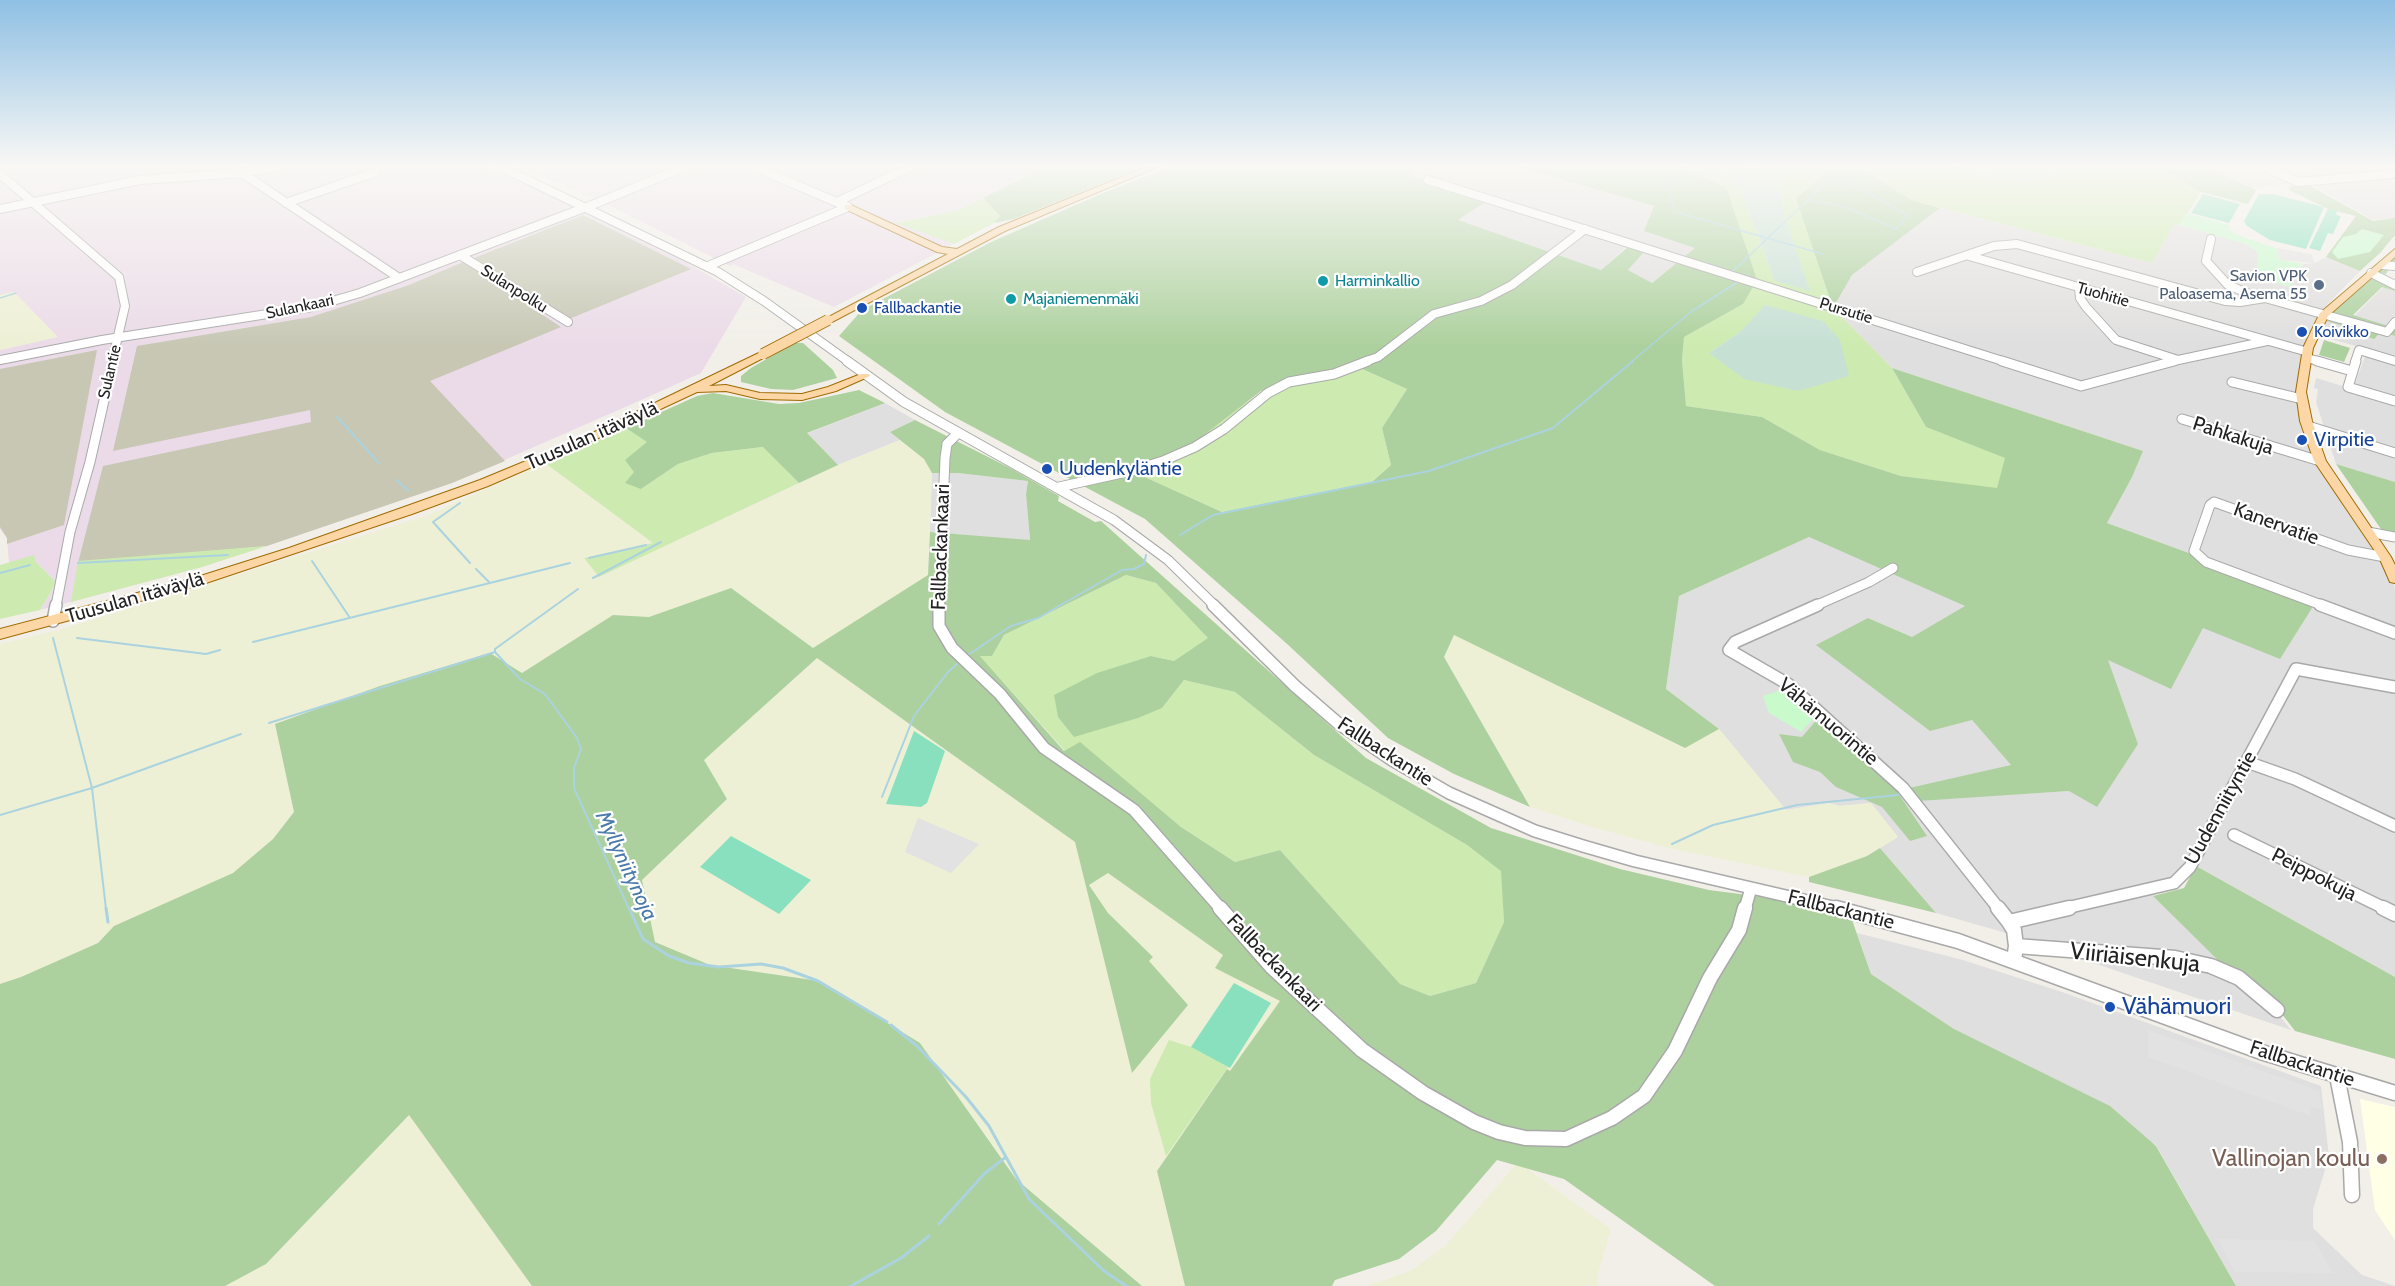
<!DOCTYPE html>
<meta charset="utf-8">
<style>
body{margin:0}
canvas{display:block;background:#f2efe9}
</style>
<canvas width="2395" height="1286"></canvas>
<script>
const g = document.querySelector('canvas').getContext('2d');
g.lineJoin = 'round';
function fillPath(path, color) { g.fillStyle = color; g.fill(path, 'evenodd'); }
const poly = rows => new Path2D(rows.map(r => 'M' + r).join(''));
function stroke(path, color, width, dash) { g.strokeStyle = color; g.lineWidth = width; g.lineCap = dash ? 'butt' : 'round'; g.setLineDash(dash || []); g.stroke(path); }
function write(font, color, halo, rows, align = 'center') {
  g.font = font + ' Cabin,sans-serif'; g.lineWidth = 4.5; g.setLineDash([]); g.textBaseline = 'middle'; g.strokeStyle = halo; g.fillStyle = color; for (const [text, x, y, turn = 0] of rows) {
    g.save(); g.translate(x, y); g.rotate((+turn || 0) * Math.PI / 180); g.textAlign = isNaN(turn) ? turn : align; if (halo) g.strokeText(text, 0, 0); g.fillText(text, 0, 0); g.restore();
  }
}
fillPath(poly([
 [1425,166,1515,166,1654,206,1696,248,1651,283,1628,270,1643,253,1628,245,1601,270,1457,220,1487,201,1408,175],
 [2206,166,2394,166,2395,218,2373,220,2307,182,2252,188],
 [1940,208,2152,263,2175,224,2243,242,2296,268,2304,264,2315,263,2326,257,2360,271,2318,314,2306,350,2296,394,2315,456,2393,576,2395,591,2395,977,2196,866,2172,881,2145,887,2237,978,2274,1009,2291,1030,1999,931,1936,913,1880,848,1897,836,1871,803,1840,806,1829,803,1786,810,1719,729,1666,689,1679,596,1809,537,1966,606,1912,637,1868,618,1972,720,2012,766,1909,788,1918,800,2069,791,2138,744,2107,659,2203,628,2317,600,2107,523,2143,451,1892,368,1833,308,1852,275],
 [2383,287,2395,291,2395,317,2387,326,2354,316],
 [2326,321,2395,336,2395,357,2320,336],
 [2366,354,2395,362,2395,398,2354,386],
 [2316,378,2395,402,2395,482,2336,464,2316,402,2318,389,2314,388],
 [885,403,915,420,890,432,900,440,838,465,806,434],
 [932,473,958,473,1028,481,1026,494,1030,541,930,532],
 [1857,933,1963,960,2062,992,2321,1086,2329,1157,2313,1209,2313,1228,2362,1275,2395,1286,2236,1286,2156,1145,1954,1029,1871,974]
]), '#e0dfdf');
fillPath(poly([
 [0,166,485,166,637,234,746,297,701,373,639,401,452,483,202,567,40,610,52,590,55,581,36,562,34,556,9,563,7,538,0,529,0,350,57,337,14,292,0,295],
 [518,166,1047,166,958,210,898,222,954,244,834,307,733,264,730,266,596,199]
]), '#ebdbe8');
fillPath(poly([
 [2360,1099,2395,1107,2395,1240,2375,1210]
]), '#ffffe5');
fillPath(poly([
 [583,215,691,269,569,319,474,258],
 [463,262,561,327,430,381,505,461,452,483,267,546,78,563,103,466,311,422,310,410,113,451,137,346,311,317,409,285],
 [97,350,64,525,7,544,7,538,0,527,0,369]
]), '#c7c7b4');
fillPath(poly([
 [14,292,58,337,0,350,0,295],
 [900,440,924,459,932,473,928,575,813,649,731,588,649,617,613,615,522,673,380,686,276,724,294,812,273,839,233,873,114,926,98,943,21,977,0,984,0,644,62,629,426,516,545,463,653,543,623,550,599,577,838,465],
 [1454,635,1684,748,1719,729,1786,810,1829,803,1840,806,1871,803,1898,837,1867,856,1809,877,1673,849,1592,827,1530,807,1444,657],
 [817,658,1075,842,1132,1072,1149,960,1153,957,1108,914,1089,884,1108,872,1224,955,1216,968,1281,1001,1230,1071,1227,1069,1157,1171,1185,1286,1142,1286,1017,1179,920,1043,819,981,710,965,655,942,642,880,727,799,703,760],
 [409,1115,532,1286,225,1286,266,1264],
 [1518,1162,1611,1229,1597,1277,1598,1286,1367,1286,1410,1271,1444,1247]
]), '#eef0d5');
fillPath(poly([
 [1679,166,1712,166,1740,187,1775,281,1809,290,1783,212,1779,168,1760,166,1832,166,1796,199,1833,308,1892,368,1926,427,2006,458,1997,489,1901,476,1820,450,1762,417,1686,406,1682,360,1684,337,1743,304,1726,187],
 [1766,305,1798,391,1709,353,1740,332],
 [1860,166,1951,166,1993,178,2030,182,2081,166,2157,166,2201,192,2180,225,2175,224,2152,263,1911,200,1860,168],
 [983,198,1000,216,994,223,954,244,896,223,958,210],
 [1360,368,1407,389,1382,428,1391,465,1372,482,1222,512,1138,474,1279,381,1327,372],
 [626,428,648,442,634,472,641,489,678,464,712,453,764,447,799,483,599,577,584,558,653,543,545,463],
 [267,546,202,567,71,602,78,561],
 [34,555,36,562,55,581,52,590,40,610,0,619,0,565],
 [1126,575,1156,583,1209,638,1174,661,1151,656,1162,708,1184,680,1235,692,1314,755,1467,845,1502,871,1504,922,1476,983,1430,996,1400,984,1280,850,1235,862,1181,827,1080,743,1065,751,980,656,992,656,1004,635],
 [1169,1040,1191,1047,1228,1067,1166,1156,1151,1103,1150,1079]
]), '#cdebb0');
fillPath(poly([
 [1047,166,1145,166,1014,219,994,223,1000,216,983,198],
 [1172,166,1425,166,1409,175,1487,201,1458,220,1601,270,1629,246,1643,253,1628,270,1652,283,1695,248,1644,231,1654,206,1515,166,1679,166,1726,187,1757,280,1743,304,1684,337,1682,360,1686,406,1762,417,1820,450,1901,476,1997,488,2005,458,1926,427,1892,368,2143,451,2132,477,2107,523,2317,600,2280,659,2203,628,2171,689,2108,660,2138,744,2097,807,2069,791,1918,801,1909,788,2011,765,1972,720,1930,731,1816,645,1868,618,1912,637,1965,606,1809,537,1679,596,1666,689,1719,729,1685,748,1454,635,1444,657,1530,807,1454,774,1388,738,1286,643,1145,519,945,412,839,336,862,310,991,242,1103,193],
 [1360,368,1407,389,1382,428,1391,465,1372,482,1222,512,1138,474,1191,445,1261,391,1279,382,1327,372],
 [1832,166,1860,166,1860,168,1911,200,1940,208,1852,275,1833,308,1796,199],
 [2157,166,2206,166,2256,190,2248,204,2201,192],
 [2309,185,2373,221,2395,218,2395,235,2380,253,2360,271,2326,257,2356,216,2328,209,2289,190,2291,186],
 [2395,255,2395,266,2390,267,2386,274,2381,273,2373,279,2395,287,2395,291,2382,287,2353,315,2395,328,2395,336,2381,332,2374,339,2357,334,2357,330,2326,321,2326,316],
 [2324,340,2350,348,2344,362,2319,355],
 [794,343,803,343,833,370,837,378,793,390,771,389,741,382,741,376,751,368],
 [859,390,885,403,807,433,838,465,799,483,763,447,712,453,678,464,641,489,625,483,634,472,625,460,647,442,626,428,697,396,713,393,779,404,799,403],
 [915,420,1010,468,1059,496,1058,501,1095,522,1101,521,1366,758,1491,828,1620,869,1709,890,1763,897,1851,917,1871,974,1954,1029,2110,1106,2156,1146,2236,1286,1715,1286,1564,1179,1497,1160,1436,1231,1399,1259,1335,1280,1332,1286,1185,1286,1157,1171,1227,1069,1230,1071,1280,1001,1215,968,1223,955,1108,873,1089,885,1108,913,1153,957,1149,961,1188,1005,1132,1073,1075,842,817,658,704,760,727,799,642,880,655,942,710,965,819,981,920,1043,1016,1179,1142,1286,532,1286,409,1115,266,1264,225,1286,0,1286,0,984,21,977,98,943,114,926,233,873,273,839,294,812,275,724,380,686,490,653,522,673,613,615,649,617,731,588,813,648,928,575,930,532,1030,540,1026,494,1028,481,958,473,932,473,924,459,890,432],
 [1126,575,1156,583,1208,638,1174,661,1151,656,1097,673,1054,695,1058,717,1074,737,1138,718,1162,708,1184,680,1235,692,1314,755,1467,845,1501,871,1504,922,1476,983,1430,996,1400,984,1280,850,1235,862,1181,827,1080,742,1064,751,980,656,992,656,1004,635],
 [2336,464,2395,482,2395,536,2383,532],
 [1819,717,1892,784,1927,836,1910,841,1882,807,1836,787,1820,772,1793,762,1779,734,1802,737],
 [1880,848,1936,913,1809,882,1809,877,1867,856],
 [2196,866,2395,977,2395,1059,2295,1031,2278,1009,2231,973,2153,896,2184,888]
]), '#add19e');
fillPath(poly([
 [1712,166,1779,168,1783,212,1810,291,1775,281,1740,187],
 [1951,166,2081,166,2030,182,1993,178],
 [1765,305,1823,321,1840,340,1849,376,1798,391,1744,379,1709,353,1740,332]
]), '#c6e0d4');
fillPath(poly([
 [2186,213,2229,225,2231,231,2243,237,2276,248,2281,260,2304,264,2296,268,2291,287,2256,278,2258,252,2245,244,2180,225],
 [2362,229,2384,235,2370,252,2338,259,2332,252,2343,237,2356,234],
 [1781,690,1802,702,1814,718,1801,732,1769,713,1763,696]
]), '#c8facc');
fillPath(poly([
 [2203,194,2240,204,2229,223,2191,213],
 [2259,194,2273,194,2324,207,2306,249,2270,240,2247,226,2244,221],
 [2328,209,2337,211,2336,215,2341,216,2333,234,2328,233,2320,251,2309,248],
 [914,731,945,751,927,803,921,807,886,804],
 [731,836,811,880,779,914,700,867],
 [1234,983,1271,1003,1230,1068,1191,1047]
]), '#88e0be');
fillPath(poly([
 [2276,248,2311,254,2315,263,2281,260],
 [918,818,979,844,951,873,905,852],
 [2148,1030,2319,1091,2322,1109,2310,1106,2311,1116,2148,1057],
 [2218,1239,2314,1241,2333,1273,2235,1272]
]), '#e2e2e2');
stroke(poly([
 [1639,166,1663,174],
 [1660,166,1676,212,1823,254],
 [1807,201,1842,166],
 [1731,273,1807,201,1843,206,1896,229,1908,215,1846,181,1793,166],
 [0,298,16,293],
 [1631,362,1692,311,1741,280]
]), '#aad3df', 1.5);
stroke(poly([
 [337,417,379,463],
 [396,480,409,491],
 [460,503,433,522,470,563],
 [1180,535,1213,515,1429,471,1553,428,1633,361],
 [589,558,646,545],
 [312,561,350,618],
 [78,563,228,555],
 [476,569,489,582],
 [0,573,30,565],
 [593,578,661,542],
 [53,638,92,788,106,909],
 [77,638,206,654,220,650],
 [253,642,570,563],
 [495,652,520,679,545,694,577,738,581,749,574,768,574,788,629,909],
 [968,655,1011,626,1038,618,1122,570,1134,569,1144,564,1146,555],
 [269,723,495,652,495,649,578,589],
 [882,797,914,716,948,672,958,663],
 [0,815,92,788,241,734],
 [1672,844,1713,825,1797,805,1898,795]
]), '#aad3df', 2);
stroke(poly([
 [106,908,108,922],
 [629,908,643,939,669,956,689,963,719,967,761,964,783,968,818,981,887,1022],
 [891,1025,917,1046,966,1097,989,1126,1029,1199,1103,1270,1126,1286],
 [939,1224,985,1173,1006,1157],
 [851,1286,901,1258,929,1236]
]), '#aad3df', 3);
const minorFar3 = poly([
 [499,166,718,272,764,301,849,362],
 [752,166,848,207],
 [2263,166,2298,182,2395,174],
 [239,171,399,278],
 [0,174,119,277,125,306,112,362],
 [1428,180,2006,362],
 [837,202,912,166],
 [286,203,376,172],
 [0,209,140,180,241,173,283,166],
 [2211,239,2206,261,2228,285,2259,298],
 [460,255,568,322],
 [1969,256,2308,352],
 [2383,265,2395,266],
 [708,266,848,207],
 [1917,272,1994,246,2017,244,2225,301,2240,302,2265,298,2387,332,2395,322],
 [2371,273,2395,285],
 [2079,288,2080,298,2086,307,2116,340,2178,360],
 [2307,358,2322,362],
 [0,360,102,340,312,307,360,293,597,203,687,166],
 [1364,362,1378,357,1434,314,1481,301,1512,285,1585,229],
 [2169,362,2267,341],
 [2355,362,2359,350,2395,361]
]);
const minorFar2 = poly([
 [847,361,904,402,1114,520,1168,560,1215,606],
 [2002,361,2081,386,2174,361],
 [2317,361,2352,371],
 [2356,361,2348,387,2395,401],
 [2232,382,2302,399],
 [2182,419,2320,461],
 [2308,426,2395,453],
 [1059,487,1131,471,1163,461,1195,447,1224,429,1268,393,1289,382,1334,374,1368,361],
 [2368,532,2395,537],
 [56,606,70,532,90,462,113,361],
 [939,606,945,458,947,444,958,433],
 [1815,606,1869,582,1893,568],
 [2324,606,2206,562,2194,551,2210,505,2214,502,2348,550,2385,557]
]);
const minorFar1 = poly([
 [939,605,939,626,952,648,1000,694,1044,748,1134,810,1221,909],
 [1213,605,1295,686,1339,724,1392,760,1449,793,1535,831,1583,846,1635,861,1842,909],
 [1818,605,1735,642,1729,650,1788,684,1903,788,1999,909],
 [2320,605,2395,633],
 [53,621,56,605],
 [2247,762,2295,779,2395,826],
 [2234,835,2386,909],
 [1745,909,1751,888],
 [2062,909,2174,883,2190,867,2296,669,2395,687]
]);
const minor = poly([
 [1220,908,1271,966,1362,1050,1423,1093,1474,1122,1499,1132,1525,1138,1566,1139,1612,1118,1644,1096,1675,1051,1710,978,1739,930,1745,908],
 [1836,908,1958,941,2261,1052,2395,1093],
 [1998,908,2009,922],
 [2383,908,2395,914],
 [2016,946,2175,958,2211,966,2239,978,2277,1010],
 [2014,960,2016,946,2014,930,2009,922,2069,908],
 [2337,1076,2350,1142,2352,1195]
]);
const major = poly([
 [1149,166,1160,166,1005,231,832,322,828,323,823,320,948,254,937,252,845,209,845,205,851,205,942,247,957,249,999,227,1149,166],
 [2395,249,2395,257,2328,316,2313,348,2306,392,2312,421,2326,461,2391,557,2395,565,2395,583,2390,582,2379,557,2314,461,2300,421,2296,392,2303,348,2320,313,2395,249],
 [763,351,768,354,767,356,709,386,726,385,760,393,802,394,828,387,861,374,869,374,870,376,836,391,802,400,760,399,726,391,697,392,592,441,488,486,412,514,203,584,0,639,0,629,194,578,289,548,480,480,584,437,763,351]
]);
stroke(minorFar3, '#a9a9a9', 10);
stroke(minorFar2, '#a9a9a9', 11);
stroke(minorFar1, '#a9a9a9', 14);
stroke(minor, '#a9a9a9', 17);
stroke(major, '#a06b00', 2);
stroke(minorFar3, '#fff', 8);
stroke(minorFar2, '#fff', 9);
stroke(minorFar1, '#fff', 11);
stroke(minor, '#fff', 14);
fillPath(major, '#fcd6a4');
const majorBridge = poly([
 [763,354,828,320]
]);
stroke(majorBridge, '#a06b00', 12, []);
stroke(majorBridge, '#fcd6a4', 10);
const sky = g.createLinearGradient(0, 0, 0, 346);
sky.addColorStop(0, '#8fc0e4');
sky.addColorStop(0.48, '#f9f8f5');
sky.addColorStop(1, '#f9f8f500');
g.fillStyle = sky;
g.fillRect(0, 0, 2395, 346);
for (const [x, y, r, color] of [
 [1323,281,6,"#0f9aa8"],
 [2319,285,6,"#5c6f8a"],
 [1011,299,6,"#0f9aa8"],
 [862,308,6,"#1a4fb4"],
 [2302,332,6,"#1a4fb4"],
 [2302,440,6,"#1a4fb4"],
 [1047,469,6,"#1a4fb4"],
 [2110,1007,6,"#1a4fb4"],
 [2382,1159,6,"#8d6e63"]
]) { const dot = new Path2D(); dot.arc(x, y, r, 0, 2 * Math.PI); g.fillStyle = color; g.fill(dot); stroke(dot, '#fff', 2); }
write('16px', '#4e5e75', '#fff', [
 ["Savion VPK",2307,276],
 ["Paloasema, Asema 55",2307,294]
], 'right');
write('16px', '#0d838f', '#fff', [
 ["Harminkallio",1335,281],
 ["Majaniemenmäki",1023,299]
], 'left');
write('16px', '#222', '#fff', [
 ["Sulanpolku",514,289,32],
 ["Tuohitie",2103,295,16],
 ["Sulankaari",300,307,-12],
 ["Pursutie",1846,311,17],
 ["Sulantie",110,372,-77]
]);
write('16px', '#164399', '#fff', [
 ["Fallbackantie",874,308],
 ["Koivikko",2314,332]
], 'left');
write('20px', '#222', '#fff', [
 ["Tuusulan itäväylä",592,436,-24],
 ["Pahkakuja",2233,436,18],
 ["Kanervatie",2276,524,20],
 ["Fallbackankaari",941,547,-88],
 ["Tuusulan itäväylä",135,598,-16],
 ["Vähämuorintie",1828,722,40],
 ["Fallbackantie",1385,752,33],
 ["Uudenniityntie",2221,808,-61],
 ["Peippokuja",2314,875,27],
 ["Fallbackantie",1841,910,14],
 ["Fallbackankaari",1274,963,46],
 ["Fallbackantie",2302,1064,18]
]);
write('20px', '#164399', '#fff', [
 ["Virpitie",2314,440],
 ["Uudenkyläntie",1059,469]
], 'left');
write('italic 21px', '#4a7aab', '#fff', [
 ["Myllyniitynoja",626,866,65]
]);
write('24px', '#222', '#fff', [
 ["Viiriäisenkuja",2135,958,6]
]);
write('24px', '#164399', '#fff', [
 ["Vähämuori",2122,1007]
], 'left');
write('24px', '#785e54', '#fff', [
 ["Vallinojan koulu",2370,1159]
], 'right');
</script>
